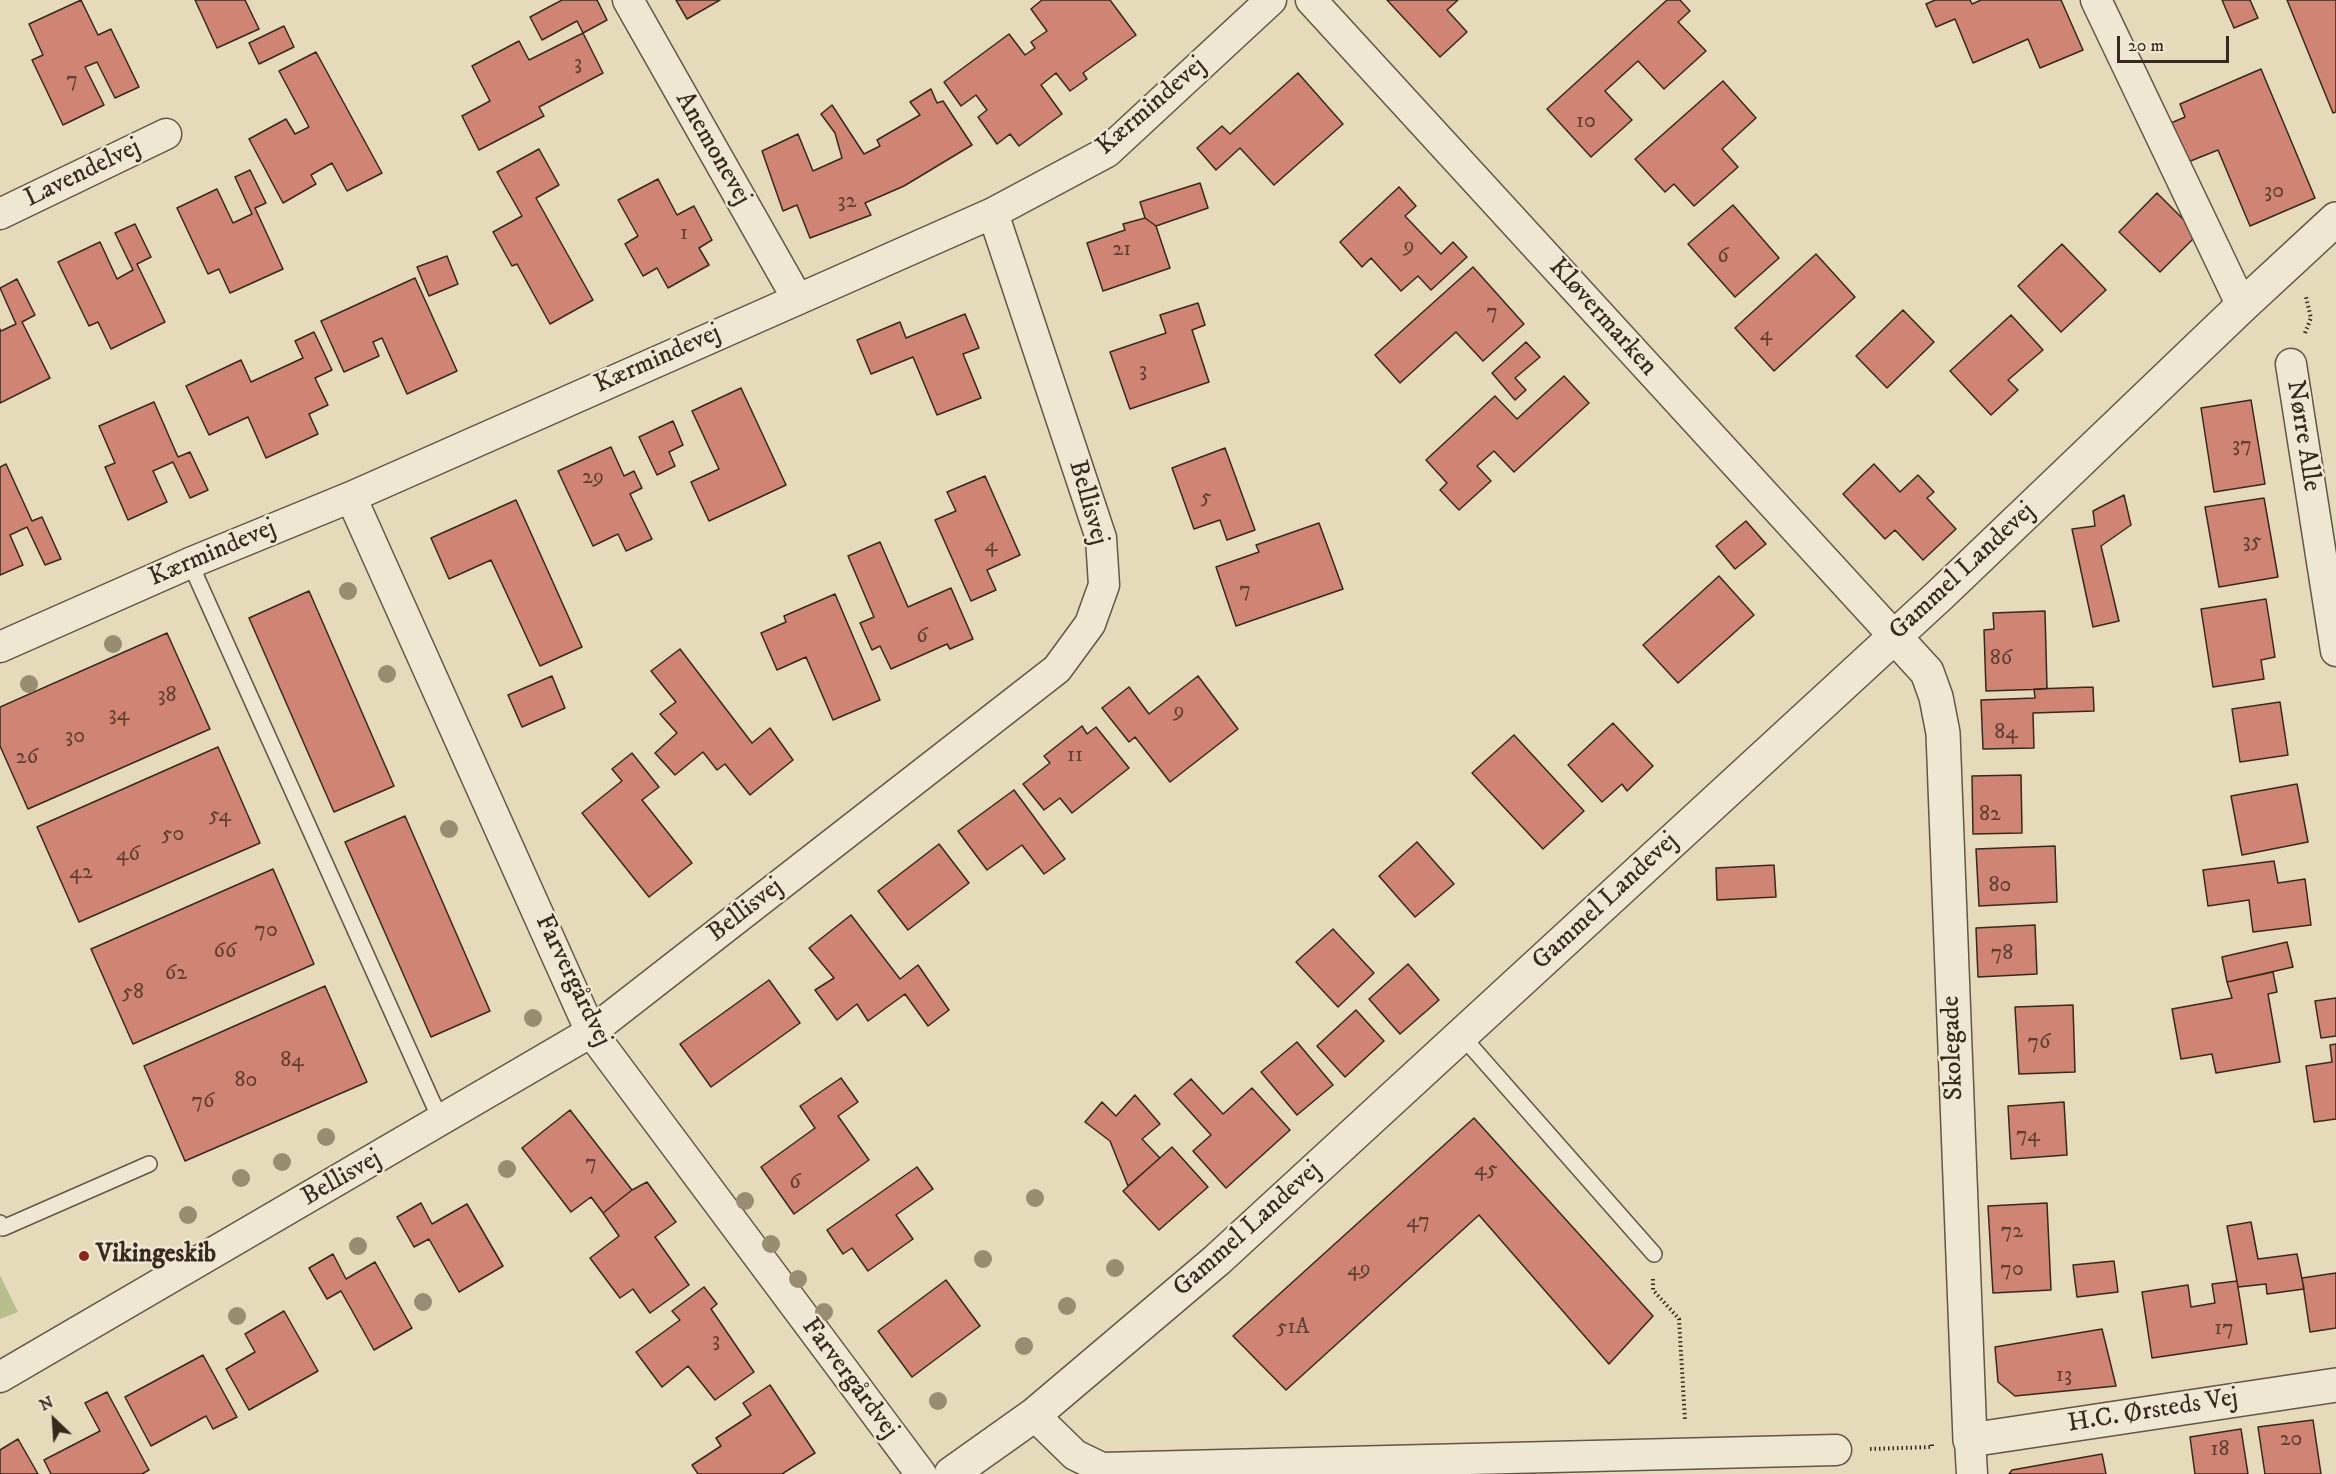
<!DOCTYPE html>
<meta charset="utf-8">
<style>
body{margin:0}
#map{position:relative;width:2336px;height:1474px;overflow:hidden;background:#e5dbbb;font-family:"IM FELL DW Pica",serif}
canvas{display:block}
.north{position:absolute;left:24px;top:1390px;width:60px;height:60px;-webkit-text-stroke:4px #eee8d3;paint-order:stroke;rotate:335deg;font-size:16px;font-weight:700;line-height:24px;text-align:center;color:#37291c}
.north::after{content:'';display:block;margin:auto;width:21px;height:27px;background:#37291c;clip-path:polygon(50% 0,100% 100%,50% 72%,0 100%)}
.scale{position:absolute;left:2117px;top:36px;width:112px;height:27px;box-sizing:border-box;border:3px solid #37291c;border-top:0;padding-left:8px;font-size:18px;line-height:21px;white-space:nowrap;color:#37291c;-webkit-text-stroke:4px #eee8d3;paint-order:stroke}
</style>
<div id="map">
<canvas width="2336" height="1474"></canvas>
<div class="north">N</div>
<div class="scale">20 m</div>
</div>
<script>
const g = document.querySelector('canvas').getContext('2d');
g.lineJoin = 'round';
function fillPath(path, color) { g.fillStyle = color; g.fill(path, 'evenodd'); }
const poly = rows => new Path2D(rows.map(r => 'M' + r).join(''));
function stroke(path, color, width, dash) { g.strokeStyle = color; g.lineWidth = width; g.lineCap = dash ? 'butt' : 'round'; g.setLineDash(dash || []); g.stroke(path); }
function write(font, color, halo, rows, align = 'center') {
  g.font = font + ' "IM FELL DW Pica",serif'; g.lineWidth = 5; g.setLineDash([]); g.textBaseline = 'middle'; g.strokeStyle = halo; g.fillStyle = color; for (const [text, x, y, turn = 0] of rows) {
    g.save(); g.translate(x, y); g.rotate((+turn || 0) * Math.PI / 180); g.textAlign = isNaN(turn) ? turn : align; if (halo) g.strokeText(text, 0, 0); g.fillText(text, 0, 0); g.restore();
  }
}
fillPath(poly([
 [0,1275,18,1312,0,1319]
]), '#b8bf8d');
const building = poly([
 [81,0,98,35,111,29,139,87,115,98,97,62,85,67,104,105,63,125,32,60,43,55,29,24,81,0],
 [195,0,245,0,259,29,217,48,195,0],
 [562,0,597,0,607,20,583,33,577,21,542,40,530,17,562,0],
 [676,0,720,0,687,19,676,0],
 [1042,0,1110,0,1136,35,1083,73,1087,79,1070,91,1056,73,1041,85,1062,114,1019,146,1010,134,997,144,978,117,987,110,976,95,961,106,944,82,1009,34,1025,55,1035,48,1031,42,1047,31,1031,9,1042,0],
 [1387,0,1458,0,1447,10,1467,32,1440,57,1387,0],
 [1667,0,1680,0,1690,11,1678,22,1706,51,1664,89,1638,61,1605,91,1632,120,1591,157,1547,109,1667,0],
 [1935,0,1970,0,1972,4,1981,0,2061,0,2083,50,2040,68,2028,39,1973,63,1955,19,1936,27,1926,4,1935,0],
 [2222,0,2250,0,2258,18,2234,28,2222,0],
 [2287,0,2336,0,2336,112,2333,113,2287,0],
 [284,26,294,47,259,64,249,43,284,26],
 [583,33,603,73,539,107,544,116,479,150,462,116,490,101,472,66,519,41,529,60,583,33],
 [316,52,382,173,347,191,332,163,311,175,316,184,283,203,249,139,286,119,295,134,309,127,279,71,316,52],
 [2261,69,2315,198,2250,226,2218,150,2188,162,2171,123,2185,117,2180,104,2261,69],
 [1298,73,1343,124,1274,185,1240,148,1216,170,1197,148,1222,126,1230,134,1298,73],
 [1723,81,1756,118,1722,149,1738,167,1694,206,1674,184,1665,192,1635,159,1723,81],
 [931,89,937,103,943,101,972,145,904,186,865,203,871,215,810,238,797,205,783,211,762,151,798,134,813,171,842,158,835,133,821,114,832,105,864,154,880,146,877,140,920,115,910,102,931,89],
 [539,149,559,185,536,198,593,300,550,324,517,264,512,266,493,232,522,216,497,172,539,149],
 [250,170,266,203,255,208,283,269,230,293,219,269,208,274,177,208,217,189,233,223,252,214,235,177,250,170],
 [658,179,677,215,694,206,712,240,699,248,709,265,668,288,657,268,643,276,625,244,638,236,618,200,658,179],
 [1200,183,1208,208,1156,226,1145,218,1140,202,1200,183],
 [1399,187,1416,206,1405,216,1441,254,1453,242,1467,257,1431,290,1418,276,1401,291,1371,258,1362,267,1340,242,1399,187],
 [2157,193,2198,234,2160,272,2119,232,2157,193],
 [1733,205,1779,258,1735,297,1688,244,1733,205],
 [1145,218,1156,226,1170,268,1103,291,1087,243,1125,230,1123,224,1145,218],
 [135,224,151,257,137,264,165,322,111,349,98,322,89,326,58,262,100,242,117,279,133,270,115,233,135,224],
 [2062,244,2106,290,2061,332,2018,286,2062,244],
 [1816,254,1855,297,1774,371,1735,328,1816,254],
 [447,256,458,284,429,296,417,267,447,256],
 [1473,267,1524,324,1483,361,1456,332,1400,383,1375,355,1473,267],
 [415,278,457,371,407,394,382,338,373,342,379,356,344,372,321,321,415,278],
 [17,279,35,315,22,322,50,378,0,403,0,329,1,331,16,324,0,288,17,279],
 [1198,303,1205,325,1192,330,1209,382,1130,409,1110,352,1166,333,1160,315,1198,303],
 [1903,310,1934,342,1887,388,1856,356,1903,310],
 [965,314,979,348,963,354,981,398,937,415,913,357,871,374,857,340,900,322,906,338,965,314],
 [2011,315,2043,350,2008,380,2018,390,1991,415,1950,371,2011,315],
 [314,332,332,370,315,378,328,405,309,414,318,434,266,458,248,417,209,435,186,386,241,360,251,382,303,358,295,341,314,332],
 [1526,342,1540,357,1515,378,1526,390,1515,400,1492,373,1526,342],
 [1564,376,1589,403,1514,472,1494,451,1477,466,1491,481,1459,510,1440,490,1447,483,1426,460,1495,396,1517,419,1564,376],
 [741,388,786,485,709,521,691,482,719,469,692,411,741,388],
 [2251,400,2265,484,2214,492,2201,408,2251,400],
 [154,402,178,457,190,452,208,490,190,498,173,462,153,471,167,502,128,520,105,467,115,463,99,426,154,402],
 [673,421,683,445,669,452,675,466,657,475,639,437,673,421],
 [611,447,624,476,634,471,642,488,630,494,652,539,626,551,618,534,593,546,558,471,611,447],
 [1225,448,1255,530,1227,540,1220,520,1194,529,1172,468,1225,448],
 [6,464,32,521,42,517,61,559,45,565,27,527,10,535,23,565,0,575,0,467,6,464],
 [1874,464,1900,492,1918,475,1934,492,1927,498,1956,529,1923,560,1895,530,1885,539,1843,494,1874,464],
 [985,476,1020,555,987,570,996,590,971,601,935,520,956,511,947,492,985,476],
 [2124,495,2131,525,2101,546,2119,621,2093,627,2072,529,2095,526,2093,511,2124,495],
 [2264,498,2278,577,2219,587,2205,507,2264,498],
 [516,500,582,647,540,666,491,560,449,579,431,538,516,500],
 [1746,521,1766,544,1735,569,1716,546,1746,521],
 [1319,523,1343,589,1236,626,1216,567,1259,552,1256,545,1319,523],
 [880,542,908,607,951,588,973,639,950,649,947,644,891,669,880,646,872,650,860,623,874,617,848,556,880,542],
 [1719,576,1754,615,1678,683,1643,645,1719,576],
 [309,591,394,786,334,812,249,618,309,591],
 [835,594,880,700,833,720,806,657,777,670,761,633,786,622,784,616,835,594],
 [2266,599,2275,657,2261,660,2264,679,2213,687,2201,609,2266,599],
 [2045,611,2047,689,1986,691,1984,630,1994,629,1993,613,2045,611],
 [167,633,210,729,28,809,0,746,0,707,167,633],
 [680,649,752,743,770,728,793,760,750,795,725,764,717,770,703,752,675,775,655,753,677,733,660,714,676,702,651,671,680,649],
 [552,676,565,708,522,727,508,695,552,676],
 [1198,676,1238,729,1170,782,1135,737,1129,742,1102,708,1129,687,1149,714,1198,676],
 [2093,687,2094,711,2033,713,2034,748,1983,749,1981,700,2035,698,2034,689,2093,687],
 [2280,702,2288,755,2240,762,2232,709,2280,702],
 [1613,723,1653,766,1627,791,1622,784,1602,802,1568,765,1613,723],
 [1082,726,1087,734,1096,727,1129,768,1072,813,1060,798,1044,810,1023,784,1050,763,1044,756,1082,726],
 [1514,735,1584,811,1543,849,1472,773,1514,735],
 [218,747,260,843,79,922,37,827,218,747],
 [632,753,659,787,642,800,692,863,649,897,582,813,622,781,612,769,632,753],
 [2021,775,2022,833,1973,834,1972,776,2021,775],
 [2297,784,2308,842,2242,855,2231,796,2297,784],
 [1014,790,1065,859,1044,874,1022,845,987,870,958,831,1014,790],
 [405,816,490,1011,431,1037,345,842,405,816],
 [1417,842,1454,884,1415,917,1379,876,1417,842],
 [939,844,969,883,908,930,878,891,939,844],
 [2055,846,2057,902,1979,906,1976,849,2055,846],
 [2274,861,2278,883,2305,879,2311,925,2253,932,2249,900,2208,906,2203,870,2274,861],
 [1774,865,1776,897,1717,900,1716,868,1774,865],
 [273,869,314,964,133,1044,91,949,273,869],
 [851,915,900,979,918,965,949,1010,928,1026,905,994,868,1021,857,1004,837,1020,815,990,834,978,809,948,851,915],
 [2035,925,2037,974,1978,977,1976,928,2035,925],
 [1333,929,1374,973,1338,1007,1296,962,1333,929],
 [2287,942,2293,967,2227,982,2222,957,2287,942],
 [1408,964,1439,1000,1400,1034,1369,999,1408,964],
 [2273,972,2277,992,2268,994,2280,1062,2216,1073,2212,1054,2181,1059,2172,1009,2232,998,2227,982,2273,972],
 [769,980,800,1023,711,1087,680,1044,769,980],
 [325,986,367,1082,185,1161,144,1066,325,986],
 [2336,998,2336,1036,2321,1038,2315,1001,2336,998],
 [2073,1005,2075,1072,2019,1074,2015,1007,2073,1005],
 [1356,1010,1384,1041,1345,1077,1317,1046,1356,1010],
 [1297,1042,1333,1085,1297,1115,1261,1072,1297,1042],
 [2336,1044,2336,1119,2314,1122,2306,1066,2332,1062,2330,1045,2336,1044],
 [841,1078,858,1102,838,1116,869,1160,794,1214,761,1167,815,1128,800,1106,841,1078],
 [1191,1079,1223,1114,1252,1088,1290,1130,1226,1188,1193,1151,1211,1135,1174,1094,1191,1079],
 [1135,1095,1160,1124,1142,1139,1160,1158,1128,1186,1110,1141,1085,1122,1102,1102,1116,1116,1135,1095],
 [2064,1102,2067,1155,2011,1159,2008,1106,2064,1102],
 [570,1110,632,1190,603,1213,591,1197,571,1212,522,1148,570,1110],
 [1474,1118,1653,1316,1609,1364,1479,1215,1286,1390,1233,1336,1474,1118],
 [1172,1147,1208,1187,1159,1230,1123,1191,1172,1147],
 [917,1167,933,1189,896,1215,913,1239,868,1271,852,1248,843,1254,827,1230,917,1167],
 [647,1182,676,1222,655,1237,689,1285,650,1313,633,1289,620,1298,590,1258,619,1236,603,1213,632,1190,647,1182],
 [421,1203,432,1224,467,1204,503,1266,459,1292,429,1239,414,1247,397,1217,421,1203],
 [2047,1203,2051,1290,1993,1293,1988,1206,2047,1203],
 [2251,1222,2258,1259,2297,1254,2304,1289,2267,1294,2266,1284,2238,1287,2227,1226,2251,1222],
 [333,1254,346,1279,375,1262,412,1328,374,1350,341,1291,327,1299,309,1268,333,1254],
 [2114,1261,2118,1292,2077,1297,2073,1265,2114,1261],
 [2336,1273,2336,1328,2310,1332,2302,1278,2336,1273],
 [946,1280,980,1326,912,1377,878,1331,946,1280],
 [2237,1281,2247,1344,2152,1358,2142,1292,2188,1285,2191,1307,2215,1303,2212,1284,2237,1281],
 [704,1287,717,1304,711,1309,754,1372,715,1400,688,1366,662,1387,636,1352,680,1320,672,1311,704,1287],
 [284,1311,318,1371,249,1410,226,1369,255,1352,245,1334,284,1311],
 [2102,1329,2116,1386,2015,1396,1998,1382,1995,1347,2102,1329],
 [203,1355,237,1417,213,1429,206,1416,151,1446,125,1397,203,1355],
 [770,1385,815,1453,782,1474,698,1474,692,1465,721,1446,716,1438,751,1415,743,1403,770,1385],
 [107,1392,149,1470,142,1474,51,1474,44,1460,100,1431,85,1403,107,1392],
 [2313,1420,2321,1474,2265,1474,2258,1427,2313,1420],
 [2241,1429,2248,1474,2195,1474,2190,1437,2241,1429],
 [18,1439,38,1474,0,1474,0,1450,18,1439],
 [2102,1454,2106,1474,2009,1474,2012,1470,2102,1454]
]);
fillPath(building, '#d08474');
stroke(building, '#37291c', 1.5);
const service = poly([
 [190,563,441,1121],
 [1462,1036,1654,1254],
 [0,1223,3,1228,149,1164]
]);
const minor = poly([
 [628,0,797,298],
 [1311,0,1894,636],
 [2096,0,2242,306],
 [0,214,166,134],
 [2291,364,2336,651],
 [351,497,591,1032,921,1474],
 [0,647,190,563,351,497,993,213,1107,152,1271,0],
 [0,1377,591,1032,1057,669,1090,624,1104,585,1101,538,993,213],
 [1034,1415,1075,1455,1102,1468,1836,1450],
 [1970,1440,1972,1474]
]);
const tertiary = poly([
 [1894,636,1927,672,1936,697,1943,733,1970,1440,2336,1385],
 [951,1474,1034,1415,1217,1260,1941,594,2242,306,2336,219]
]);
stroke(service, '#625644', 18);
stroke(minor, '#625644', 33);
stroke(tertiary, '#625644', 36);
stroke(poly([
 [2305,333,2311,318,2306,297],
 [1653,1279,1653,1290,1679,1319,1685,1420],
 [1870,1449,1932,1447,1932,1442]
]), '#37291c', 4, [1.5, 3]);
stroke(service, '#eee8d3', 15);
stroke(minor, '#eee8d3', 30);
stroke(tertiary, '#eee8d3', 33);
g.fillStyle = '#978d73';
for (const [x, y] of [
 [348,591],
 [113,644],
 [387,674],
 [29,684],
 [449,829],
 [533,1018],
 [326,1137],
 [282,1162],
 [507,1169],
 [241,1178],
 [1035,1198],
 [745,1201],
 [188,1215],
 [771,1244],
 [358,1246],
 [983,1259],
 [1115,1268],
 [798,1279],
 [423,1302],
 [1067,1306],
 [824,1312],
 [237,1316],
 [1024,1346],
 [938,1401]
]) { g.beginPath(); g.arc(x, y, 9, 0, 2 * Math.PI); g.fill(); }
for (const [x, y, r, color] of [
 [84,1256,6,"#8f2418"]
]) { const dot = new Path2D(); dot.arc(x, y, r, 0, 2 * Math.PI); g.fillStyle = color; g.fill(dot); stroke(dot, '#eee8d3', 2); }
write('22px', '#5d4032', null, [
 ["3",578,64],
 ["7",72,81],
 ["10",1586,122],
 ["30",2274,192],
 ["32",847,202],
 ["1",684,234],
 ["9",1409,247],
 ["21",1122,250],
 ["6",1723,257],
 ["7",1492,313],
 ["4",1766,335],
 ["3",1143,371],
 ["37",2242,446],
 ["29",593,478],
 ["5",1206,498],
 ["35",2252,542],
 ["4",991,546],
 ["7",1245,591],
 ["6",922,637],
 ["86",2001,659],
 ["38",167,696],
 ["9",1179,712],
 ["34",119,715],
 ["84",2006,733],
 ["30",75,737],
 ["11",1075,756],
 ["26",27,758],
 ["82",1990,815],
 ["54",220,816],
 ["50",173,835],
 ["46",128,855],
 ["42",81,873],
 ["80",2000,886],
 ["70",266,931],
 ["66",225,952],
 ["78",2002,954],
 ["62",176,974],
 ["58",133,993],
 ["76",2039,1043],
 ["84",292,1061],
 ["80",246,1081],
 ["76",203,1102],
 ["74",2028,1136],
 ["7",591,1164],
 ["45",1486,1170],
 ["6",795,1183],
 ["47",1418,1222],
 ["72",2012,1232],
 ["49",1359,1270],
 ["70",2012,1270],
 ["51A",1293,1328],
 ["17",2224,1329],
 ["3",716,1341],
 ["13",2064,1376],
 ["20",2291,1440],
 ["18",2220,1450]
]);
write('26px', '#37291c', '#eee8d3', [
 ["Kærmindevej",1152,107,-41],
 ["Anemonevej",712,149,60],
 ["Lavendelvej",83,174,-26],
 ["Kløvermarken",1602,318,48],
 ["Kærmindevej",658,360,-24],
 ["Nørre Alle",2302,436,81],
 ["Bellisvej",1087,503,74],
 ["Kærmindevej",213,554,-23],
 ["Gammel Landevej",1963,572,-43],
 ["Gammel Landevej",1606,902,-43],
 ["Bellisvej",746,911,-38],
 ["Farvergårdvej",572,981,64],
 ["Skolegade",1954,1048,-92],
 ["Bellisvej",342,1179,-30],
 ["Gammel Landevej",1248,1230,-42],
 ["Farvergårdvej",849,1379,53],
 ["H.C. Ørsteds Vej",2153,1412,-9]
]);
write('bold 26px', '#37291c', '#eee8d3', [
 ["Vikingeskib",96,1256]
], 'left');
</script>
